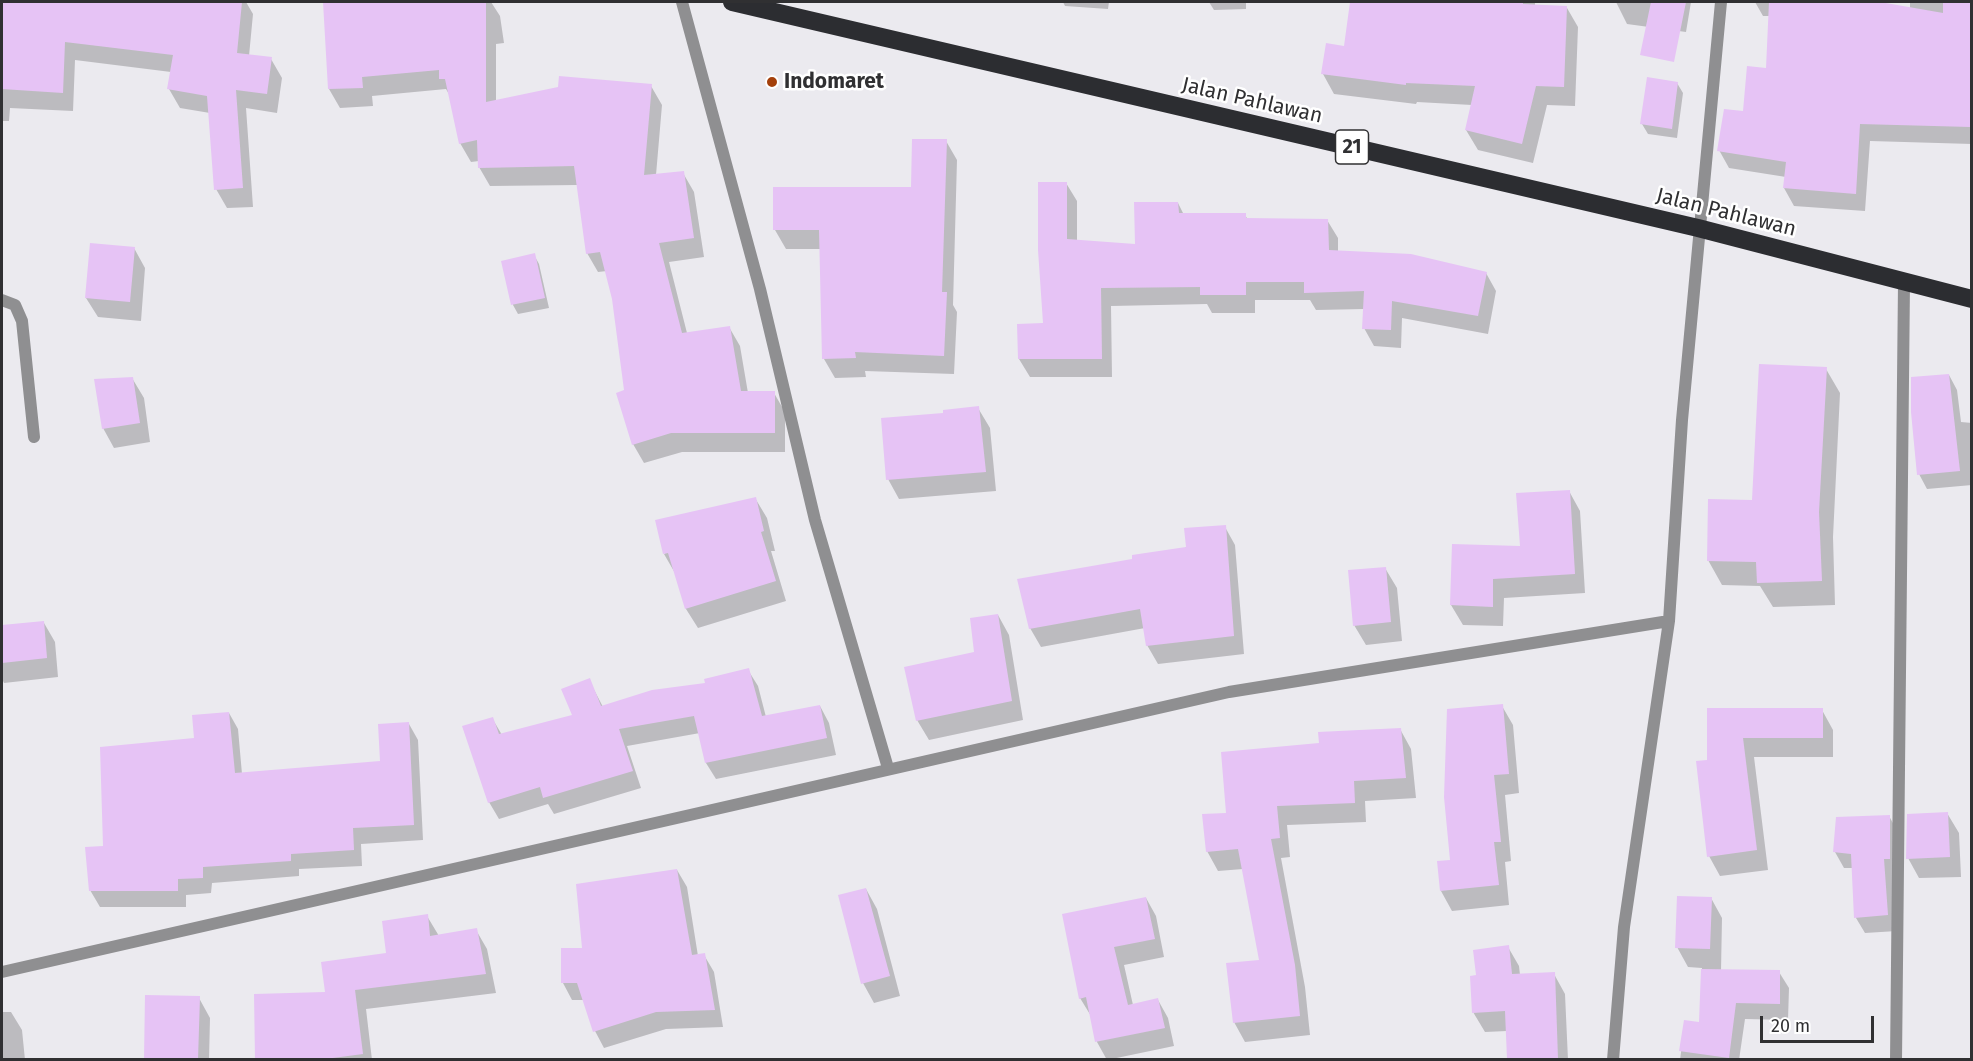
<!DOCTYPE html>
<style>
body{margin:0}
#map{position:relative;width:1973px;height:1061px;overflow:hidden;background:#ebeaef;font-family:"Fira Sans",sans-serif}
canvas{display:block}
.frame{position:absolute;inset:0;border:3px solid #303032;pointer-events:none}
.scale{position:absolute;left:1760px;top:1016px;width:114px;height:27px;box-sizing:border-box;border:3px solid #303032;border-top:0;padding-left:8px;font-size:18px;line-height:21px;white-space:nowrap;color:#303032;-webkit-text-stroke:4px #fff;paint-order:stroke}
</style>
<div id="map">
<canvas width="1973" height="1061"></canvas>
<div class="frame"></div>
<div class="scale">20 m</div>
</div>
<script>
const g = document.querySelector('canvas').getContext('2d');
g.lineJoin = 'round';
function fillPath(path, color) { g.fillStyle = color; g.fill(path, 'evenodd'); }
const poly = rows => new Path2D(rows.map(r => 'M' + r).join(''));
function stroke(path, color, width, dash) { g.strokeStyle = color; g.lineWidth = width; g.lineCap = dash ? 'butt' : 'round'; g.setLineDash(dash || []); g.stroke(path); }
function write(font, color, halo, rows, align = 'center') {
  g.font = font + ' "Fira Sans",sans-serif'; g.lineWidth = 5; g.setLineDash([]); g.textBaseline = 'middle'; g.strokeStyle = halo; g.fillStyle = color; for (const [text, x, y, turn = 0] of rows) {
    g.save(); g.translate(x, y); g.rotate((+turn || 0) * Math.PI / 180); g.textAlign = isNaN(turn) ? turn : align; if (halo) g.strokeText(text, 0, 0); g.fillText(text, 0, 0); g.restore();
  }
}
fillPath(poly([
 [2,2,246,2,253,14,249,56,271,59,282,78,277,113,246,108,253,207,227,208,216,189,210,113,180,108,169,89,171,72,75,60,73,111,10,108,9,121,2,121],
 [324,2,491,2,500,16,504,43,496,44,496,101,651,86,662,105,656,175,683,173,694,192,704,257,669,262,687,333,729,327,740,346,748,393,774,393,785,412,785,452,682,452,644,463,633,444,614,298,607,271,598,272,587,253,578,185,490,186,479,167,479,161,471,162,460,143,450,96,446,89,372,96,373,106,340,108,329,89],
 [1063,2,1109,2,1108,9,1065,6],
 [1209,2,1246,2,1246,9,1214,10],
 [1351,2,1535,2,1535,6,1567,8,1578,27,1575,106,1547,105,1533,163,1478,150,1466,130,1472,105,1417,102,1416,104,1334,94,1323,74,1346,47],
 [1616,2,1691,2,1686,32,1627,24],
 [1755,2,1872,2,1910,8,1910,2,1972,2,1972,144,1870,141,1865,211,1794,206,1784,188,1786,177,1729,168,1719,150,1744,113,1768,69,1769,16,1763,16],
 [1677,83,1683,93,1677,138,1648,134,1642,124],
 [946,141,957,160,953,305,957,312,954,374,865,371,866,377,835,378,824,359,821,249,786,249,775,230,912,188],
 [1066,183,1077,201,1077,241,1137,246,1178,203,1184,215,1245,215,1248,220,1327,220,1338,238,1338,252,1486,273,1496,291,1488,334,1402,318,1401,348,1374,346,1364,328,1365,309,1316,310,1310,300,1255,300,1255,313,1212,313,1207,304,1111,306,1112,377,1030,377,1019,359,1044,325],
 [134,248,145,268,141,321,98,317,86,298],
 [534,255,539,264,549,308,518,314,513,305,503,262],
 [1826,369,1840,393,1833,537,1835,605,1773,607,1760,586,1722,585,1708,560,1754,501],
 [1949,375,1957,390,1961,422,1972,423,1972,485,1927,489,1919,474],
 [132,378,144,398,150,442,114,448,103,428],
 [978,408,990,428,996,491,899,499,888,479,945,415],
 [1569,491,1580,511,1585,593,1504,598,1503,626,1463,625,1451,605,1521,547],
 [755,498,767,518,775,551,771,551,786,601,698,628,686,609,675,573,664,554],
 [1225,527,1235,545,1244,654,1158,664,1147,645,1145,628,1041,647,1030,628],
 [1385,568,1397,588,1402,641,1366,645,1354,625],
 [998,615,1009,635,1023,720,929,740,917,720,976,653],
 [44,623,55,642,58,677,4,683,2,679,2,627],
 [748,670,758,686,766,717,820,706,829,723,836,755,716,779,706,763,700,733,627,746,641,788,554,814,548,804,499,819,489,802,492,718,502,735,574,716,589,680,603,707,707,684],
 [1502,706,1513,725,1519,793,1505,795,1511,861,1505,862,1509,905,1452,911,1441,891,1438,863,1451,861],
 [1708,710,1822,710,1833,730,1833,757,1754,757,1768,870,1720,876,1709,856],
 [229,713,238,729,242,774,381,762,409,724,418,740,423,840,361,844,362,866,299,869,299,876,212,883,211,893,186,895,186,907,100,907,90,890,105,848,196,739],
 [1400,729,1411,749,1416,798,1365,801,1366,822,1287,825,1290,857,1281,858,1305,987,1310,1035,1245,1042,1234,1022,1261,961,1243,869,1218,871,1207,851,1228,814,1320,745],
 [1947,813,1959,833,1961,877,1919,878,1908,858],
 [1889,816,1898,832,1897,931,1865,933,1856,918,1853,868,1844,868,1835,852],
 [677,870,687,887,698,956,704,955,714,972,723,1027,666,1029,604,1048,595,1031,584,1000,572,1000,563,983,584,949],
 [866,889,877,909,900,996,874,1003,863,983],
 [1146,898,1156,916,1164,957,1124,965,1133,1005,1158,1000,1168,1018,1174,1046,1107,1060,1097,1042,1091,1016,1080,998],
 [1711,898,1722,918,1721,971,1779,972,1789,988,1788,1020,1745,1019,1739,1060,1680,1060,1685,1022,1700,1024,1702,968,1688,967,1677,947],
 [427,916,439,936,476,930,487,949,496,993,366,1009,372,1060,256,1060,255,995,327,994,387,955],
 [1508,947,1519,966,1520,975,1554,974,1565,994,1568,1060,1509,1060,1507,1031,1485,1032,1473,1012,1478,977],
 [147,997,199,998,210,1018,209,1060,145,1060],
 [2,1012,11,1012,22,1030,25,1060,2,1060]
]), '#0003');
fillPath(poly([
 [2,2,242,2,237,53,272,57,267,94,236,90,243,188,214,190,207,96,167,89,173,55,65,42,63,93,2,89],
 [323,2,486,2,486,102,558,87,559,76,652,84,644,175,684,171,694,238,659,243,682,333,730,326,741,391,775,391,775,433,671,433,632,445,616,393,624,390,612,299,600,252,586,254,574,166,478,168,477,140,459,144,445,79,439,79,439,70,362,77,363,88,328,89],
 [1350,2,1523,2,1523,4,1567,6,1564,87,1536,86,1522,144,1465,130,1475,86,1406,83,1406,85,1321,74,1326,43,1344,46],
 [1651,2,1686,2,1674,62,1640,55],
 [1769,2,1880,2,1943,13,1943,2,1971,2,1971,127,1860,124,1856,194,1783,188,1786,162,1717,151,1724,109,1743,111,1747,66,1766,68],
 [1647,77,1678,82,1672,129,1640,124],
 [912,139,947,139,942,292,947,292,944,356,855,352,856,358,822,359,819,230,773,230,773,187,911,187],
 [1038,182,1067,182,1067,239,1135,244,1134,202,1178,202,1179,213,1246,213,1246,218,1328,219,1329,250,1411,254,1487,272,1478,316,1392,301,1391,330,1362,329,1364,291,1304,293,1304,282,1246,282,1246,295,1200,295,1200,287,1101,288,1102,359,1018,359,1017,324,1043,323,1038,250],
 [90,243,135,247,130,302,85,298],
 [535,253,545,298,511,305,501,261],
 [1759,364,1827,367,1819,512,1822,581,1757,583,1756,562,1707,561,1708,499,1752,500],
 [1949,374,1960,471,1917,475,1911,412,1911,377],
 [133,377,140,423,102,429,94,379],
 [979,406,986,472,886,480,881,418,943,413,943,410],
 [1570,490,1575,574,1493,579,1493,607,1450,605,1452,544,1520,546,1516,493],
 [756,497,764,531,761,532,776,581,685,609,668,553,663,554,655,520],
 [1226,525,1234,636,1146,646,1140,609,1029,629,1017,579,1132,559,1132,555,1186,547,1184,528],
 [1386,567,1391,622,1353,626,1348,570],
 [998,614,1012,701,916,721,904,667,974,652,970,618],
 [44,621,47,658,2,663,2,625],
 [749,668,762,716,820,705,827,738,705,763,694,716,619,729,633,771,543,798,540,787,488,803,462,726,493,717,499,734,572,715,561,689,590,678,601,706,652,690,705,683,704,679],
 [1503,704,1509,774,1494,775,1501,842,1494,842,1499,885,1440,891,1437,861,1450,860,1444,797,1447,709],
 [1707,708,1823,708,1823,738,1743,738,1757,850,1707,857,1696,761,1707,760],
 [229,712,235,773,380,761,378,724,409,722,414,825,353,828,354,850,291,854,291,861,203,867,203,878,178,879,178,891,89,891,85,847,103,846,100,747,194,738,192,715],
 [1401,728,1406,778,1354,781,1355,803,1277,806,1280,838,1271,839,1295,965,1300,1016,1233,1023,1226,963,1259,960,1238,849,1206,852,1202,814,1226,813,1221,752,1319,743,1318,732],
 [1948,812,1950,857,1906,859,1907,814],
 [1890,815,1890,859,1884,859,1888,915,1854,918,1851,854,1833,852,1836,817],
 [677,869,692,955,705,953,715,1010,656,1012,593,1032,577,983,561,983,561,948,582,948,576,884],
 [866,888,890,976,861,984,838,895],
 [1677,896,1712,897,1710,949,1675,948],
 [1146,897,1155,939,1114,947,1128,1005,1158,998,1165,1028,1095,1042,1086,997,1079,999,1062,914],
 [428,914,430,936,477,928,486,974,355,990,363,1054,325,1059,255,1059,254,994,325,992,321,962,386,953,382,921],
 [1509,945,1512,974,1555,972,1558,1059,1507,1059,1505,1011,1472,1013,1470,976,1476,975,1473,950],
 [1701,969,1780,970,1780,1004,1736,1003,1729,1058,1679,1051,1684,1020,1699,1022],
 [145,995,200,996,198,1059,144,1059]
]), '#e6c3f5');
stroke(poly([
 [682,2,760,289,815,520,888,768],
 [2,300,15,305,22,321,34,437],
 [2,972,1229,692,1669,621],
 [1613,1060,1624,927,1669,621,1682,420,1721,2],
 [1896,1060,1904,283]
]), '#8f8f91', 12);
stroke(poly([
 [732,2,1698,228,1972,299]
]), '#2c2d31', 18);
for (const [x, y, r, color] of [
 [772,82,6,"#a4400b"]
]) { const dot = new Path2D(); dot.arc(x, y, r, 0, 2 * Math.PI); g.fillStyle = color; g.fill(dot); stroke(dot, '#fff', 2); }
for (const [x, y, w] of [
 [1352,147,33]
]) { const box = new Path2D(); box.roundRect(x - w / 2, y - 17, w, 34, 4.5); g.fillStyle = '#fff'; g.fill(box); stroke(box, '#303032', 1.5); }
write('bold 20px', '#303032', null, [
 ["21",1352,147]
]);
write('bold 21px', '#303032', '#fff', [
 ["Indomaret",784,82]
], 'left');
write('21px', '#303032', '#fff', [
 ["Jalan Pahlawan",1252,101,13],
 ["Jalan Pahlawan",1726,213,14]
]);
</script>
